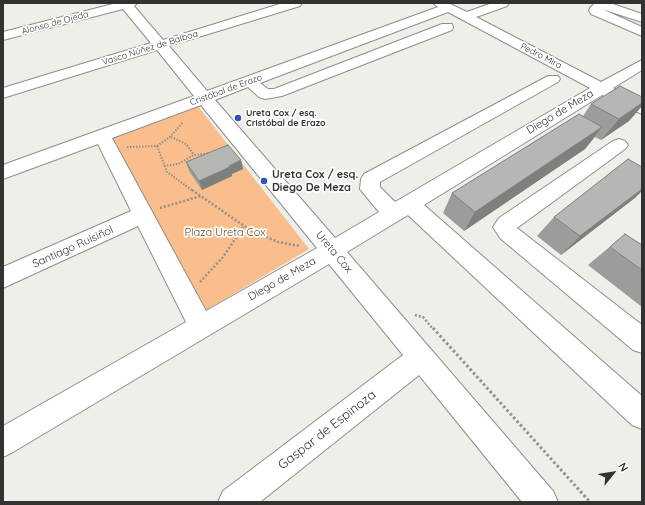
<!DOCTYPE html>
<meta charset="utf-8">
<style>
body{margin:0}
#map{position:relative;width:645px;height:505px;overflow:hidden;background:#edefe9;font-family:Quicksand,sans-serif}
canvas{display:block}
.frame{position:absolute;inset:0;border:4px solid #323331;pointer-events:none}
.north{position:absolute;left:593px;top:453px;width:40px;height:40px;-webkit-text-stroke:3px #fff;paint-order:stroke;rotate:60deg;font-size:11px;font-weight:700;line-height:16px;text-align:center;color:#323331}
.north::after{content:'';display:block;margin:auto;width:14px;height:18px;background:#323331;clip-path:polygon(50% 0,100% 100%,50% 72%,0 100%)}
</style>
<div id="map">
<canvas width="645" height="505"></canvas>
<div class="frame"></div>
<div class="north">N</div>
</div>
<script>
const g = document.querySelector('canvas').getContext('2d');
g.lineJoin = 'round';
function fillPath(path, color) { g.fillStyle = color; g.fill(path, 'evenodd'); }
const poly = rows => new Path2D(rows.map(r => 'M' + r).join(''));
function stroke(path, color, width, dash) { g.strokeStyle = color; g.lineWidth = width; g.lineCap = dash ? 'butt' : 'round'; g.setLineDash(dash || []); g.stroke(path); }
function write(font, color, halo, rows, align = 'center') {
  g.font = font + ' Quicksand,sans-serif'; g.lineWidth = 3.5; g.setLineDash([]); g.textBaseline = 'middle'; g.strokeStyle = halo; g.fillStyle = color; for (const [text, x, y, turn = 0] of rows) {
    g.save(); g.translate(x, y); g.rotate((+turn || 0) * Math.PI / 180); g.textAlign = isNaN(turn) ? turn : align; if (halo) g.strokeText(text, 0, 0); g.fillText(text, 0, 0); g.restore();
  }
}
fillPath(poly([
 [197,105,309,249,203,312,110,138]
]), '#fabe8c');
const minor = poly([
 [117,3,137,3,134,6,163,40,283,3,302,3,300,6,169,46,207,91,438,7,433,3,448,3,467,12,492,3,509,3,507,6,476,17,601,82,642,60,642,70,613,88,642,103,642,114,602,95,424,205,642,396,642,429,632,425,408,215,347,252,553,491,558,502,522,502,419,375,260,502,218,502,223,491,403,355,329,264,13,452,3,457,3,426,186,322,138,226,3,288,3,267,131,211,98,144,3,179,3,165,194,96,157,50,3,98,3,88,151,43,123,9,3,40,3,32,117,3],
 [448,12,590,88,395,202,380,187,380,182,558,82,560,79,558,76,548,76,364,174,361,179,360,189,379,212,335,238,215,100,248,87,259,97,265,99,282,96,452,30,453,27,452,24,442,24,274,89,268,89,260,83,448,12],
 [201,105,317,248,206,311,112,138,201,105],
 [595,3,610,3,642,14,642,22,602,9,642,27,642,36,591,14,589,11,590,8,595,3],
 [619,139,625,141,628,145,625,149,517,228,642,325,642,353,633,350,500,238,493,227,499,218,613,141,619,139]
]);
stroke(minor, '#8d8f8a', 2);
stroke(poly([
 [171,137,186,144,194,155],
 [157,146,171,136,183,122],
 [127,147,157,146,167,172,193,191],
 [164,166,178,164,194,155,211,153]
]), '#91928e', 2, [1.5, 1.5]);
stroke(poly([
 [192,190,250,230,278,242,300,246],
 [160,208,201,196],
 [200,282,223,257,244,226],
 [415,315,423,317,433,329]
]), '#91928e', 2.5, [2, 2]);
stroke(poly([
 [433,328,590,502]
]), '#91928e', 3, [2.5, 2.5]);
fillPath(minor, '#fff');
fillPath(poly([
 [642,97,642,106,629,121,601,140,595,137,585,149,464,231,443,213,452,193,583,116,591,104],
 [241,160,243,169,232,174,232,176,202,190,189,171,186,162],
 [636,197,561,255,537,236,554,217],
 [625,234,642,245,642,307,588,265]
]), '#9a9e9b');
fillPath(poly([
 [642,103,642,106,629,121,601,140,619,119],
 [602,127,585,149,464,231,475,212],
 [241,160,243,169,232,174,232,176,202,190,199,181],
 [642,189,642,191,636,197,561,255,580,236]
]), '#7d817e');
const building = poly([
 [620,86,642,97,642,103,619,119,591,104,620,86],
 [579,114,602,127,475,212,452,193,579,114],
 [228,145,241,160,229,166,230,167,199,181,186,162,228,145],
 [628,159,642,167,642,189,580,236,554,217,628,159],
 [625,234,642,245,642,270,610,247,625,234]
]);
fillPath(building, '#b3b8b4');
stroke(building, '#7d817e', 1);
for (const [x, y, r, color] of [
 [238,118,4,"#354fc1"],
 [264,181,4,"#354fc1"]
]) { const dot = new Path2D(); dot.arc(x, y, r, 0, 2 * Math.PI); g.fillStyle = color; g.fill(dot); stroke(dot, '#fff', 1.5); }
write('9px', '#323331', '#fff', [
 ["Alonso de Ojeda",55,23,-15],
 ["Vasco Núñez de Balboa",150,48,-17],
 ["Pedro Mira",541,56,27],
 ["Cristóbal de Erazo",226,90,-20]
]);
write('bold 9px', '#323331', '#fff', [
 ["Ureta Cox / esq.",246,113],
 ["Cristóbal de Erazo",246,123]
], 'left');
write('11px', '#323331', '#fff', [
 ["Diego de Meza",560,112,-31],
 ["Santiago Ruisiñol",73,247,-24],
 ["Ureta Cox",334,252,50],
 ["Diego de Meza",282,279,-30]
]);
write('bold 11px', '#323331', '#fff', [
 ["Ureta Cox / esq.",272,175],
 ["Diego De Meza",272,188]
], 'left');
write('11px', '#6e441e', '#fff', [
 ["Plaza Ureta Cox",225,233]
]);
write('13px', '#323331', '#fff', [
 ["Gaspar de Espinoza",327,430,-38]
]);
</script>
